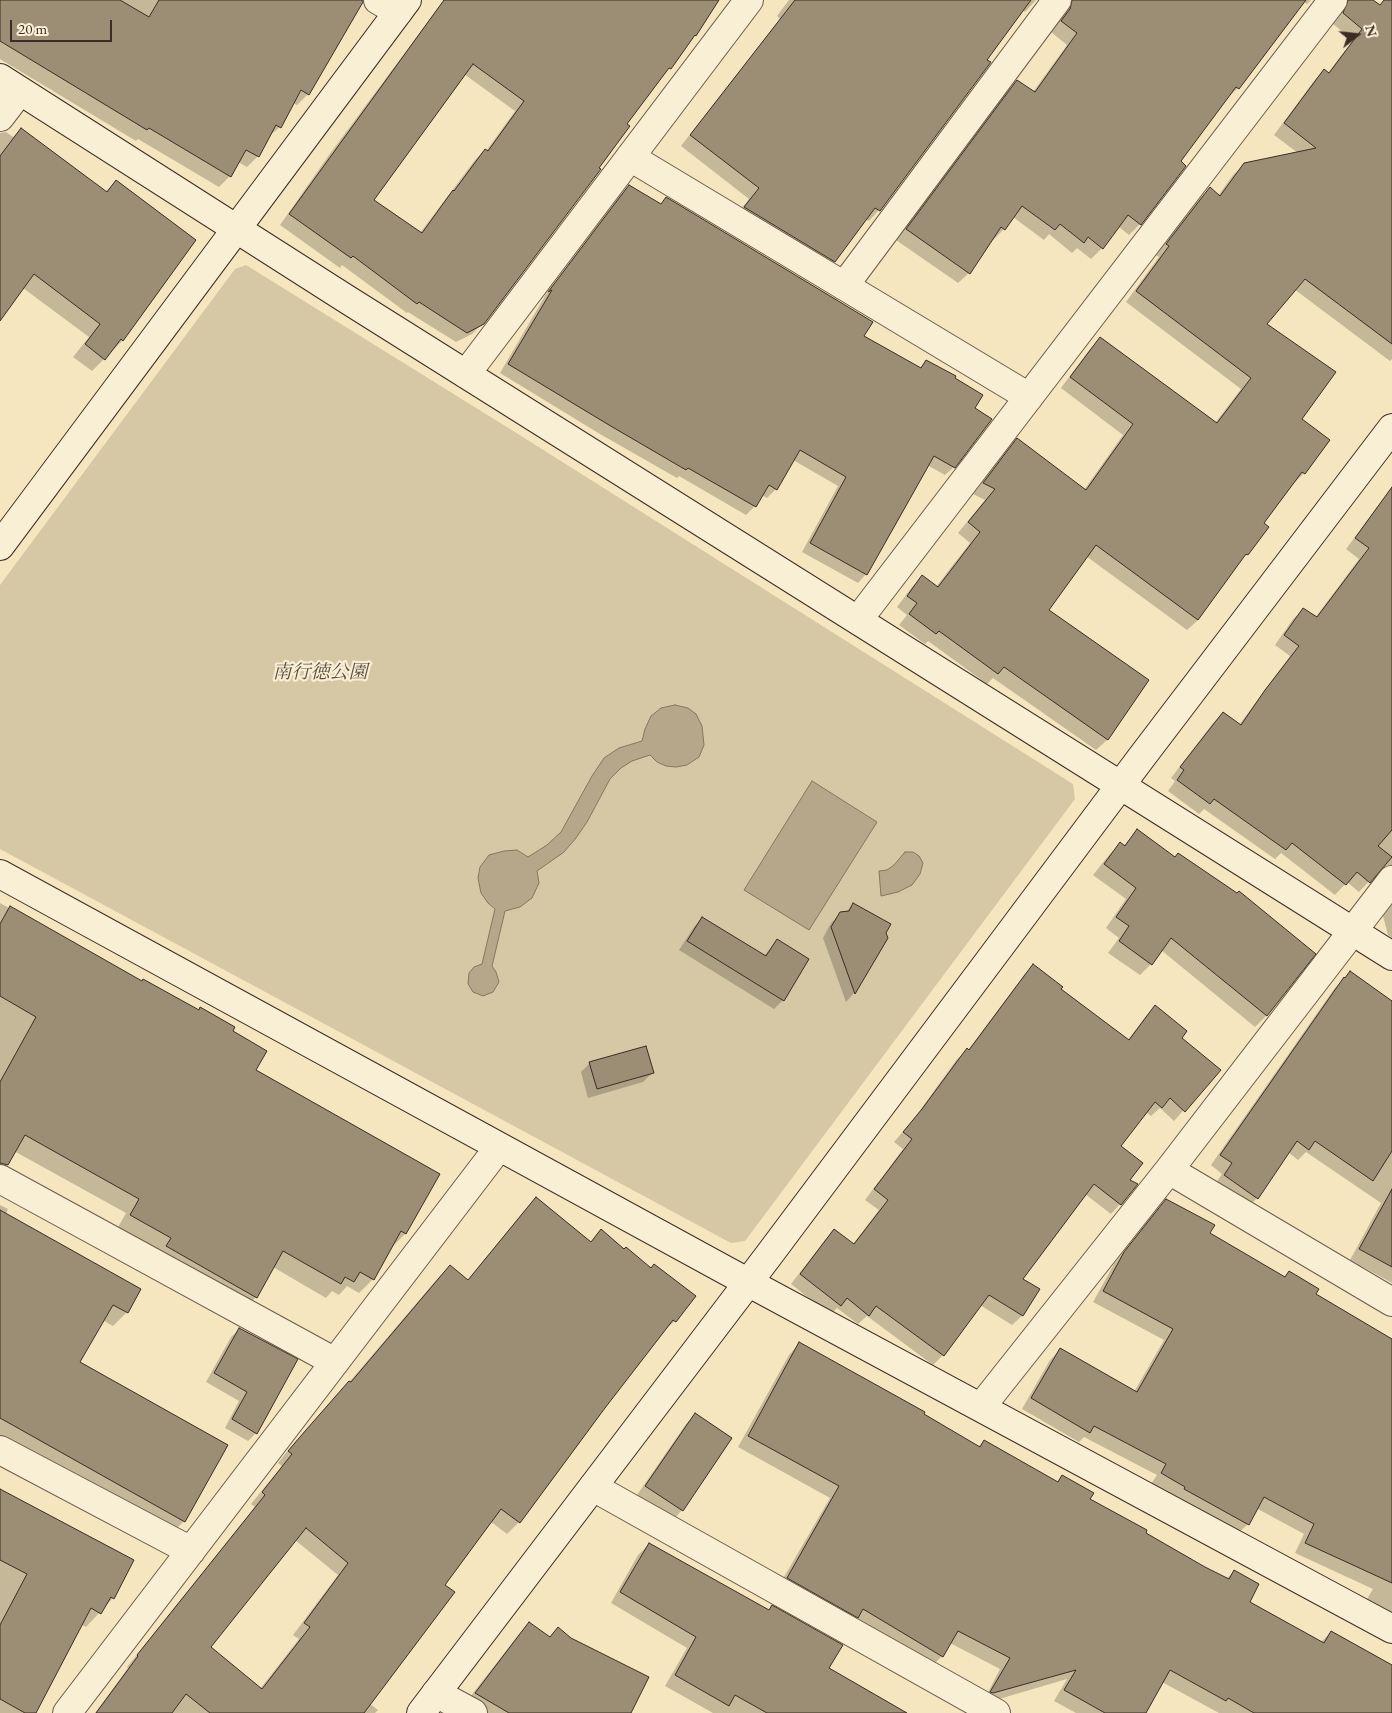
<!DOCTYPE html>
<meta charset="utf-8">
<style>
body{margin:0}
#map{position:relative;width:1392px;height:1713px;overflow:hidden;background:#f6e6bf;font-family:"EB Garamond",serif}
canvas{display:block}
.north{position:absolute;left:1332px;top:10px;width:50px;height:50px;-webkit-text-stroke:4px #f9efd5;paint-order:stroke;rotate:74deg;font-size:14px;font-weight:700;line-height:20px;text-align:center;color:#3b2d25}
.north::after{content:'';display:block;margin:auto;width:18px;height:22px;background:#3b2d25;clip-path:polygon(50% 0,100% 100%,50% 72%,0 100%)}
.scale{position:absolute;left:10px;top:20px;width:102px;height:22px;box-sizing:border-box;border:2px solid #3b2d25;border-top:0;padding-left:6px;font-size:15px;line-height:18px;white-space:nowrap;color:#3b2d25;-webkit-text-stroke:4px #f9efd5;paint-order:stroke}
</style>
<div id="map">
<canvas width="1392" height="1713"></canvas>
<div class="north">N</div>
<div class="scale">20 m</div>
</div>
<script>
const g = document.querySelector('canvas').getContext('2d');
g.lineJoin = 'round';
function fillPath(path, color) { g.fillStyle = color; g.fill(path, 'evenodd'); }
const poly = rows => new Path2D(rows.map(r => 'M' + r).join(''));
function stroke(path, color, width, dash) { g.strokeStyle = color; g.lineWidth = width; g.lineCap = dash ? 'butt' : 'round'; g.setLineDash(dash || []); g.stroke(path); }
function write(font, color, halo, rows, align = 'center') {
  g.font = font + ' "EB Garamond","Noto Serif JP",serif'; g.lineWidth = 4.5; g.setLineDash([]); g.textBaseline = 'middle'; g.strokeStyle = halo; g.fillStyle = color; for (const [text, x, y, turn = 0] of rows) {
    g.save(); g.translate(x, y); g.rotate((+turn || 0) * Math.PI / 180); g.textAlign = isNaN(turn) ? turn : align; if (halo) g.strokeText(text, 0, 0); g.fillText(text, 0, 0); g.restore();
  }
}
fillPath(poly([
 [246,265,518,434,1073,784,1075,799,745,1241,731,1243,0,849,0,585,235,269]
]), '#d6c7a5');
const water = poly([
 [675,705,688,708,696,714,702,726,704,745,699,757,687,765,676,767,666,766,657,762,650,755,632,761,621,768,610,779,587,822,576,838,564,852,537,871,539,883,532,898,520,907,505,911,492,966,496,972,499,982,493,992,483,996,473,992,468,984,469,973,474,967,482,964,495,909,488,903,481,893,478,878,480,867,489,855,504,851,517,850,528,857,547,845,561,832,592,776,604,758,619,748,642,741,645,729,651,716,661,708,675,705],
 [812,781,877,822,809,930,744,890,812,781],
 [905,852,913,852,919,856,923,863,920,874,912,885,898,892,881,896,879,871,887,870,894,865,905,852]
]);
fillPath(water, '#b6a78b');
stroke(water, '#857662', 1);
fillPath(poly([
 [0,0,362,0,308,94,297,105,293,103,280,127,268,137,258,156,247,167,238,162,230,176,219,187,138,139,136,141,0,59],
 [444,0,597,0,483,323,472,334,456,342,408,312,407,313,342,265,340,268,280,225,329,155],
 [464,74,515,111,486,151,485,150,475,160,420,233,372,200],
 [789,0,1036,0,1025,12,1022,10,879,210,869,221,865,219,834,261,823,272,734,218,749,199,681,146,780,19,777,16],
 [1057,0,1311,0,1307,4,1303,1,1238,88,1227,98,1179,161,1140,224,1129,235,1118,226,1102,248,1091,259,1077,248,1072,253,1049,234,1044,240,1013,217,1004,229,993,240,992,239,969,273,958,283,896,240,1006,92,1017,82,1033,92,1067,45,1051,32,1059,21,1062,13],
 [1333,0,1371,0,1392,16,1392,359,1390,361,1294,289,1265,324,1300,420,1304,473,1293,484,1262,524,1247,554,1237,564,1198,620,1187,630,1086,556,1048,610,1148,680,1107,740,1096,750,993,678,987,684,928,641,925,644,899,625,907,615,897,607,912,587,922,576,936,587,970,543,958,533,985,500,973,494,1006,451,1017,440,1084,490,1123,435,1061,388,1090,349,1100,339,1215,423,1241,389,1126,302,1159,257,1156,255,1199,199,1210,188,1218,196,1233,175,1245,164,1298,153,1274,135,1314,81,1324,70,1328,73,1353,40,1333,24,1338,13],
 [21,130,105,192,116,181,123,340,92,371,73,357,89,337,23,288,0,319,0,133,6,132,13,137],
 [629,187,660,205,666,199,863,336,919,369,926,361,973,408,954,467,945,475,927,465,866,574,858,583,802,552,838,486,793,460,776,489,767,498,762,495,755,506,746,515,679,476,677,478,600,434,500,373,545,296,543,298,620,195],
 [1392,487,1392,879,1383,874,1374,876,1359,892,1347,882,1335,895,1281,853,1275,859,1204,809,1199,814,1168,791,1175,781,1171,778,1213,723,1223,713,1239,725,1290,656,1275,645,1293,619,1304,609,1315,618,1359,559,1346,549],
 [1137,831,1314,954,1266,1016,1255,1027,1161,950,1151,964,1140,975,1108,953,1119,938,1106,928,1126,899,1093,875,1109,855,1120,844,1123,846],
 [0,903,231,1032,254,1071,438,1174,405,1234,391,1248,373,1279,359,1293,347,1286,339,1295,332,1291,326,1298,273,1267,256,1297,242,1311,117,1229,126,1213,14,1151,7,1165,0,1171],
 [853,904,886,938,854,993,846,1002,823,938,831,923,841,913,845,913],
 [1392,904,1392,938,1388,935,1383,916],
 [702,918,764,956,777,940,783,1000,774,1009,679,950,694,927],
 [1033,966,1060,989,1127,1041,1146,1016,1155,1007,1180,1038,1219,1070,1174,1121,1160,1108,1151,1116,1146,1112,1119,1146,1129,1180,1120,1204,1111,1214,1085,1194,1021,1279,1038,1290,1022,1316,1012,1325,980,1305,943,1355,933,1365,867,1316,858,1324,837,1308,830,1315,791,1284,825,1240,835,1230,853,1244,879,1210,865,1200,903,1149,894,1142,913,1120,957,1059,968,1050,1024,975],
 [1350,973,1392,1003,1392,1283,1350,1260,1381,1203,1306,1152,1298,1160,1288,1152,1257,1198,1247,1208,1214,1186,1222,1174,1211,1165,1334,989],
 [590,1063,652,1073,643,1082,588,1098,581,1072],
 [536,1198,590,1243,602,1231,624,1251,694,1297,675,1321,662,1332,604,1407,519,1522,507,1534,490,1521,443,1585,369,1703,378,1710,375,1713,95,1713,128,1668,127,1667,255,1507,251,1504,282,1466,278,1463,294,1443,346,1386,438,1278,450,1266,467,1281,525,1210],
 [295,1540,338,1575,293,1635,299,1639,260,1689,209,1647],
 [1166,1200,1209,1234,1284,1278,1289,1272,1315,1294,1392,1340,1392,1616,1366,1601,1373,1589,1295,1553,1304,1534,1256,1508,1248,1524,1237,1534,1151,1484,1157,1475,1084,1437,1079,1442,1022,1409,1050,1360,1061,1349,1134,1392,1164,1340,1093,1302,1114,1264,1156,1211],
 [0,1205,8,1209,6,1214,127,1312,113,1326,102,1320,79,1362,184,1521,170,1535,0,1440],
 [240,1329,256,1433,248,1441,225,1428,239,1401,206,1382,231,1337],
 [799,1344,978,1447,984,1441,1056,1483,1062,1476,1089,1500,1144,1534,1226,1579,1234,1572,1248,1603,1321,1642,1331,1632,1392,1667,1392,1713,1219,1713,1162,1682,1145,1713,1076,1713,1054,1701,1067,1679,982,1704,1000,1669,950,1643,942,1656,931,1667,777,1589,830,1498,738,1447,789,1355],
 [695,1414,730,1438,682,1510,673,1520,637,1495,686,1424],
 [0,1490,113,1598,86,1627,81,1624,34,1713,0,1713],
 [649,1544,767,1611,772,1607,828,1669,905,1713,713,1713,665,1686,687,1648,611,1603,638,1555],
 [529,1623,548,1638,558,1629,629,1713,472,1713,463,1706,519,1634]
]), '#0003');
const building = poly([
 [0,0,120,0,149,17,159,0,362,0,363,2,309,95,301,90,281,128,276,125,259,157,246,150,231,177,149,128,147,130,0,41,0,0],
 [444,0,719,0,696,36,695,35,671,69,669,68,627,124,630,126,599,168,601,169,484,324,467,333,419,302,417,304,353,256,351,258,289,214,444,0],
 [473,64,524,101,488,151,485,149,454,191,453,190,422,233,374,200,473,64],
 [795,0,1031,0,987,60,991,62,880,211,875,208,835,262,744,207,759,188,690,135,795,0],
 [1072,0,1306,0,1239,89,1236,87,1181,161,1186,166,1141,225,1128,215,1103,249,1088,237,1084,243,1060,224,1055,230,1022,206,1005,230,1001,227,970,274,906,229,1017,80,1035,92,1077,33,1061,21,1070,9,1072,0],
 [1348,0,1373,0,1380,5,1384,0,1392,0,1392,344,1305,279,1267,324,1336,372,1302,419,1330,440,1305,474,1302,472,1264,523,1269,527,1248,555,1246,554,1198,620,1096,545,1049,610,1149,680,1108,740,1004,667,998,674,939,631,936,634,909,614,917,603,907,596,922,575,938,587,980,532,968,522,995,489,983,483,1017,438,1086,490,1133,424,1070,377,1100,337,1217,423,1251,378,1136,291,1169,246,1166,244,1210,187,1220,196,1244,163,1316,148,1284,123,1324,69,1329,73,1362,29,1343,13,1348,0],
 [21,128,107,192,116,180,196,240,123,341,121,339,105,360,85,344,100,324,34,274,0,321,0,156,21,128],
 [629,185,661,204,666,197,873,322,864,336,921,368,926,360,956,376,955,378,983,395,975,408,992,419,955,468,934,456,867,575,810,543,846,477,800,450,777,490,769,485,756,507,688,468,686,470,609,425,508,364,552,290,548,292,629,185],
 [1392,487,1392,830,1378,846,1392,857,1370,883,1357,872,1346,885,1292,843,1286,850,1214,799,1210,804,1177,780,1184,770,1180,767,1223,712,1241,725,1265,690,1299,646,1284,635,1303,608,1317,617,1369,548,1355,538,1392,487],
 [1137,829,1175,857,1178,853,1237,893,1239,891,1316,954,1267,1016,1171,938,1152,965,1119,941,1129,926,1116,917,1136,888,1104,864,1120,842,1125,846,1137,829],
 [853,903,891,924,886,933,888,938,855,994,831,927,840,912,849,911,853,903],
 [10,906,142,981,143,979,199,1010,200,1007,235,1027,233,1031,267,1051,256,1070,440,1174,406,1234,401,1231,374,1280,360,1272,354,1282,345,1277,341,1284,283,1251,257,1298,166,1246,171,1238,130,1215,139,1199,25,1135,8,1165,0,1163,0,1082,36,1017,0,996,0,924,10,906],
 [702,917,766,956,777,939,809,959,784,1001,687,941,702,917],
 [1033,964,1063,987,1061,989,1129,1040,1155,1005,1187,1031,1182,1038,1221,1070,1185,1112,1170,1098,1162,1108,1155,1102,1121,1146,1143,1163,1130,1180,1138,1184,1121,1205,1094,1184,1023,1279,1040,1289,1023,1316,989,1295,944,1356,876,1306,869,1316,847,1298,841,1306,800,1274,834,1229,854,1244,888,1200,874,1189,912,1139,903,1132,922,1109,967,1048,969,1050,1033,964],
 [1350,971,1392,1001,1392,1151,1373,1181,1315,1141,1309,1150,1297,1141,1258,1199,1224,1175,1232,1163,1220,1155,1344,977,1345,978,1350,971],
 [646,1046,654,1073,597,1089,589,1062,646,1046],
 [1392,1189,1392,1267,1359,1249,1392,1189],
 [536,1197,591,1242,601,1229,624,1249,626,1247,651,1268,654,1264,696,1296,676,1322,673,1320,605,1408,520,1523,501,1509,445,1585,455,1592,364,1713,210,1713,186,1694,172,1713,96,1713,138,1656,137,1655,265,1495,262,1492,292,1454,288,1451,306,1430,349,1381,351,1382,450,1265,468,1280,536,1197],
 [306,1528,348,1563,304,1623,310,1627,262,1689,211,1647,306,1528],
 [1166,1199,1215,1225,1210,1233,1285,1277,1289,1271,1319,1289,1316,1294,1392,1339,1392,1583,1305,1543,1314,1524,1264,1497,1249,1525,1184,1489,1185,1487,1161,1473,1166,1464,1094,1426,1090,1433,1031,1398,1060,1348,1137,1392,1173,1329,1103,1291,1124,1252,1166,1199],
 [0,1210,141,1289,128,1313,113,1305,80,1362,228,1445,185,1522,0,1418,0,1210],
 [239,1328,298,1359,257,1434,232,1419,247,1392,214,1373,239,1328],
 [799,1342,925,1412,924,1414,980,1447,984,1440,1058,1482,1062,1475,1094,1493,1090,1499,1147,1530,1146,1533,1205,1567,1229,1579,1234,1570,1259,1584,1250,1602,1324,1643,1331,1631,1392,1665,1392,1713,1254,1713,1228,1698,1226,1701,1170,1670,1146,1713,1105,1713,1064,1690,1076,1670,993,1693,990,1692,1010,1658,958,1631,943,1657,863,1609,858,1618,787,1578,839,1486,748,1436,799,1342],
 [695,1413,732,1438,683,1511,645,1486,695,1413],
 [0,1489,134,1560,114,1599,111,1597,101,1614,91,1608,36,1713,25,1713,0,1699,0,1625,27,1574,0,1560,0,1489],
 [649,1543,769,1610,772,1605,843,1645,829,1668,907,1713,767,1713,735,1695,729,1706,675,1675,696,1637,620,1592,649,1543],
 [529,1622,550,1637,558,1627,571,1638,649,1677,631,1713,509,1713,475,1693,529,1622]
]);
fillPath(building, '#9c8d75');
stroke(building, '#3b2d25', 1);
const street = poly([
 [378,0,398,12],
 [0,117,20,91],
 [630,157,1029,397],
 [844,286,1057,0],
 [466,374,749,0],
 [858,620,1333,0],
 [1169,1170,1392,1302],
 [0,1179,335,1362],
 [981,1407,1169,1170,1392,880],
 [0,1450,191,1551],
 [593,1487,996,1713],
 [436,1693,473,1713],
 [67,1713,499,1147]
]);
const secondary = poly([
 [0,78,348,300,1392,956],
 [0,546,407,0],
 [0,874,727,1271,1392,1629],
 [421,1713,769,1255,1141,758,1392,428]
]);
stroke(street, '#6a5b4c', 30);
stroke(secondary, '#3b2d25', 30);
stroke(street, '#f9efd5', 28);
stroke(secondary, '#f9efd5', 28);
write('italic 19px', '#5a4c3f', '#f9efd5', [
 ["南行徳公園",320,673]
]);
</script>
